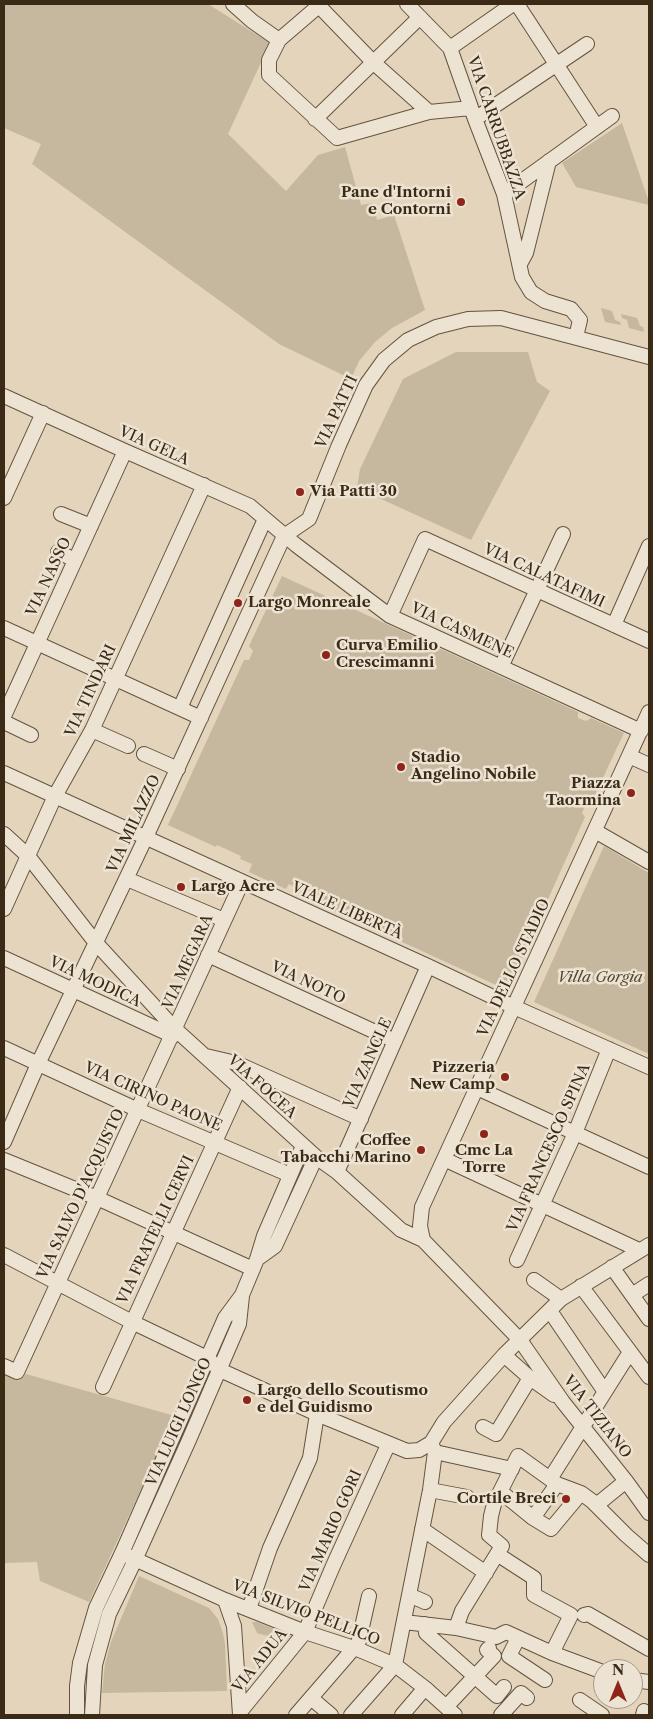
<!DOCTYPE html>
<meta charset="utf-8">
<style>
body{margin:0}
#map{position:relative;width:653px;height:1719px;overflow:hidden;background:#e3d4bb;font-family:"Libre Caslon Text",serif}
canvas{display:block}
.frame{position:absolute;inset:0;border:5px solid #3a2a16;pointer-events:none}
.north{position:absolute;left:593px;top:1659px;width:50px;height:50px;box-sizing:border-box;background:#ede3d3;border:1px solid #a59987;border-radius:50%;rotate:0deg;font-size:14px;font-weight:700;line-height:20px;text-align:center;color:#3a2a16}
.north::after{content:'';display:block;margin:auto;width:18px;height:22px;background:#8f2418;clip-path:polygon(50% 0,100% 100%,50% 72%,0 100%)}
</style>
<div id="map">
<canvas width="653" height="1719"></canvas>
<div class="frame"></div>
<div class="north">N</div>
</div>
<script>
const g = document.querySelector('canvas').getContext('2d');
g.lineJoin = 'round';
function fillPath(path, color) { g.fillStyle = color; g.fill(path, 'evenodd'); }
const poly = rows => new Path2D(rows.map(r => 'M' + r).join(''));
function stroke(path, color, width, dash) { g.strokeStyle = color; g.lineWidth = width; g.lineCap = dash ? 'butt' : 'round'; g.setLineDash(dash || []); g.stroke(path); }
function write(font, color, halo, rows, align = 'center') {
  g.font = font + ' "Libre Caslon Text",serif'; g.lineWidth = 5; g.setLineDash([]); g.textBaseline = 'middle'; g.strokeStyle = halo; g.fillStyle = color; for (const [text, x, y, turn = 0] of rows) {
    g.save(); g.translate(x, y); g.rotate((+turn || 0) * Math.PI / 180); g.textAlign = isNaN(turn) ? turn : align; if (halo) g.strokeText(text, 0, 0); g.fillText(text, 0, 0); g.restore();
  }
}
fillPath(poly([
 [4,4,208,4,270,43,228,134,286,191,318,155,345,147,361,205,373,203,377,220,394,215,425,310,392,328,375,342,359,361,351,379,279,344,32,164,41,144,4,128],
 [622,123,649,202,649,205,576,187,562,163],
 [601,308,612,311,615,320,620,322,621,325,605,322],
 [621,314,637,318,640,326,643,327,644,332,629,328,627,320,622,318],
 [456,352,528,352,537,382,550,391,471,540,357,488,360,469,403,379],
 [282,576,578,712,578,718,586,721,591,718,624,733,592,801,587,801,582,813,585,817,507,990,293,892,295,887,289,884,286,889,249,872,252,864,240,859,241,856,217,845,216,847,168,825,244,660,249,660,253,651,249,646],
 [604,846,649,873,649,1054,534,1002],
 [4,1374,19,1381,26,1374,175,1416,89,1602,40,1581,37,1562,4,1563],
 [139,1576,209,1608,218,1619,223,1633,225,1644,227,1691,102,1693,105,1664,111,1642],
 [252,1622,257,1622,291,1636,286,1638,263,1635,257,1633]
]), '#c6b79f');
const minor = poly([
 [233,4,252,21,279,40],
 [321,4,279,40,269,60,269,75,337,138,429,112,471,108],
 [407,4,450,48,475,119,504,194,522,277,531,292,545,301,571,309,580,320,576,337],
 [517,4,597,127],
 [319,6,374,63,429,112],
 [450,48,513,4],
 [315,119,420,17],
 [475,119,587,44],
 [504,194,612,116],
 [520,264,526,253,549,161],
 [4,396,125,451,250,506,296,545,390,616,641,731],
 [4,498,43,413],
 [61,514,91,526],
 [284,536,309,519,339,445,366,385,384,360,408,340,436,327,468,319,501,318,649,357],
 [58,552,75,560],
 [390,616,425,539,649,641],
 [614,625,649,546],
 [4,628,201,718],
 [501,667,563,534],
 [180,708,265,519],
 [4,716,125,451],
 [4,722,31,735],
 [92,730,128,746],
 [144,754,178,769],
 [629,756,649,765],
 [4,773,428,966,514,1007,649,1067],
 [595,831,649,862],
 [4,834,28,856,96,943,175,1029,316,1157,337,1172,401,1230,423,1240,520,1340,563,1402,626,1481,649,1513],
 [127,879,224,920],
 [4,909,55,796,92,730,204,485],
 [208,955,395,1041],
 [4,958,173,1036],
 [4,1048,138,1110,290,1175],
 [206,1056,236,1063,361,1119],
 [477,1088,649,1167],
 [4,1142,38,1064,146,837,284,536],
 [444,1159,639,1250],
 [4,1160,97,1198,253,1269],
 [337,1172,428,966],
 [423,1240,420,1226,422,1207,649,712],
 [4,1255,132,1322,207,1358,220,1370,317,1414,407,1451,419,1450,431,1443,444,1422,504,1355,561,1299,649,1245],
 [257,1259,275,1246,316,1157],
 [517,1260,575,1133,609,1049],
 [612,1267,649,1319],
 [534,1280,561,1299],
 [581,1286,649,1377],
 [632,1295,649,1284],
 [550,1311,605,1392],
 [504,1355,530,1378,554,1395],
 [4,1366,17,1372,242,882],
 [103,1387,240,1087],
 [483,1427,496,1434,530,1378],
 [435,1452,512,1469],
 [550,1479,630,1352],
 [430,1490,467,1497],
 [501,1492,533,1518,551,1529,581,1493],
 [599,1503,626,1481],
 [533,1518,557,1484],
 [422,1529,486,1573],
 [497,1554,534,1578,534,1595,571,1615,552,1653],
 [128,1556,225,1600,305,1632,357,1649,395,1665,425,1688,455,1715],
 [409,1595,425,1602],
 [225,1600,234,1626,240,1715],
 [249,1609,270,1548,310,1458,317,1414],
 [584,1615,588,1614,649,1649],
 [404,1622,456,1628,496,1637,506,1632,552,1653,603,1672],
 [425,1624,426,1633,497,1696,504,1687],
 [456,1628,462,1611,502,1546,489,1535,491,1516,494,1504,518,1456,557,1484,581,1493,592,1501,626,1535,649,1555],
 [518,1638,509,1656,545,1680],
 [357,1649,369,1596],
 [633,1680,649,1682],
 [311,1698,331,1715],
 [580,1700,602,1715],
 [446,1707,494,1656,487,1650,489,1648],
 [240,1712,305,1632,333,1566,388,1445],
 [77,1715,77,1686,80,1663,96,1608,122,1553,225,1318,242,1295,257,1259,264,1236,303,1146],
 [92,1715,95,1665,109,1614,135,1560,189,1440,239,1324,242,1296],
 [296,1715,354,1648],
 [351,1715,395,1665,430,1490,435,1452,431,1443],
 [402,1715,425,1688],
 [501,1715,521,1693,527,1698],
 [643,1715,644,1711]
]);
stroke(minor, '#64543f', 16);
stroke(minor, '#ede3d3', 14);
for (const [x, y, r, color] of [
 [461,202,5,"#8f2418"],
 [300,492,5,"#8f2418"],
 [238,603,5,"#8f2418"],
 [326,655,5,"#8f2418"],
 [401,767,5,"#8f2418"],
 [631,793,5,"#8f2418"],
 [181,887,5,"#8f2418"],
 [505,1077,5,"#8f2418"],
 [484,1134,5,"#8f2418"],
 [421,1150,5,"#8f2418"],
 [247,1400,5,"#8f2418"],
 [566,1499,5,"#8f2418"]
]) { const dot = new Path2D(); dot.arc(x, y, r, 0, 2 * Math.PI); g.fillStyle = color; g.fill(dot); stroke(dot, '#ede3d3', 2); }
write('15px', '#3a2a16', '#ede3d3', [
 ["VIA CARRUBBAZZA",496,128,71],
 ["VIA PATTI",337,412,-65],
 ["VIA GELA",154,446,24],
 ["VIA CALATAFIMI",544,576,25],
 ["VIA NASSO",49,577,-65],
 ["VIA CASMENE",462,631,25],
 ["VIA TINDARI",91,691,-65],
 ["VIA MILAZZO",134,824,-65],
 ["VIALE LIBERTÀ",347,911,24],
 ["VIA MEGARA",188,962,-66],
 ["VIA DELLO STADIO",514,968,-65],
 ["VIA MODICA",95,982,25],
 ["VIA NOTO",308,983,25],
 ["VIA ZANCLE",368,1063,-66],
 ["VIA FOCEA",262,1087,42],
 ["VIA CIRINO PAONE",153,1097,24],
 ["VIA FRANCESCO SPINA",549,1148,-66],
 ["VIA SALVO D'ACQUISTO",81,1194,-65],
 ["VIA FRATELLI CERVI",156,1230,-65],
 ["VIA TIZIANO",597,1417,52],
 ["VIA LUIGI LONGO",179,1422,-66],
 ["VIA MARIO GORI",331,1531,-66],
 ["VIA SILVIO PELLICO",306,1613,21],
 ["VIA ADUA",260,1661,-51]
]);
write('bold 15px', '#3a2a16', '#ede3d3', [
 ["Pane d'Intorni",451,193,"right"],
 ["e Contorni",451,210,"right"],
 ["Via Patti 30",310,492],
 ["Largo Monreale",248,603],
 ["Curva Emilio",336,646],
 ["Crescimanni",336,663],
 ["Stadio",411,758],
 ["Angelino Nobile",411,775],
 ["Piazza",621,784,"right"],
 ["Taormina",621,801,"right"],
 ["Largo Acre",191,887],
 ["Pizzeria",495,1068,"right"],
 ["New Camp",495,1085,"right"],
 ["Coffee",411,1141,"right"],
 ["Tabacchi Marino",411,1158,"right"],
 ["Cmc La",484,1151,"center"],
 ["Torre",484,1168,"center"],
 ["Largo dello Scoutismo",257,1391],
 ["e del Guidismo",257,1408],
 ["Cortile Breci",556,1499,"right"]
], 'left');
write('italic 15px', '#564631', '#ede3d3', [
 ["Villa Gorgia",600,978]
]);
</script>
